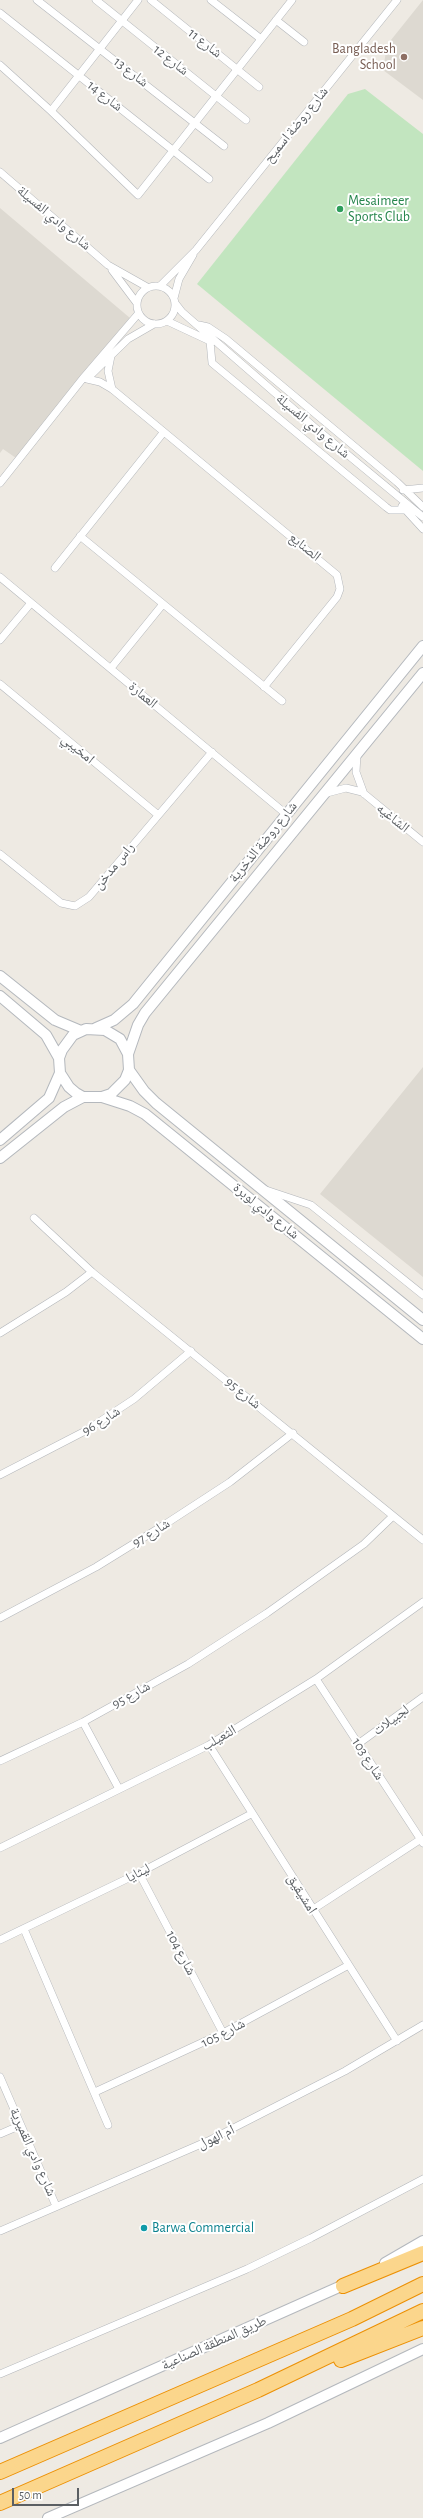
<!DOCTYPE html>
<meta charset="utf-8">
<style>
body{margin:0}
#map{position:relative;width:423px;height:2518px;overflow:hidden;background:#eeeae3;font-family:"Alegreya Sans",sans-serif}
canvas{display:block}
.scale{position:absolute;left:12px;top:2488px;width:67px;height:18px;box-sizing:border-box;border:2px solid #5b5f63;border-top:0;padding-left:5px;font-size:12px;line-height:14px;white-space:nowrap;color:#5b5f63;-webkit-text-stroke:3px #fff;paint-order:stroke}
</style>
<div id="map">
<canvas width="423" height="2518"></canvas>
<div class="scale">50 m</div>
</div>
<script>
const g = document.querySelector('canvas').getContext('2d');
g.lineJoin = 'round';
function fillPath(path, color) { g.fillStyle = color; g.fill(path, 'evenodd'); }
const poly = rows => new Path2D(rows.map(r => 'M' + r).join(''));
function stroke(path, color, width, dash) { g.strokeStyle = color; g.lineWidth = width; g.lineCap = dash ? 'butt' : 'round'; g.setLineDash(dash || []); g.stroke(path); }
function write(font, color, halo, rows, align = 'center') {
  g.font = font + ' "Alegreya Sans","Noto Naskh Arabic",sans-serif'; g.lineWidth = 4; g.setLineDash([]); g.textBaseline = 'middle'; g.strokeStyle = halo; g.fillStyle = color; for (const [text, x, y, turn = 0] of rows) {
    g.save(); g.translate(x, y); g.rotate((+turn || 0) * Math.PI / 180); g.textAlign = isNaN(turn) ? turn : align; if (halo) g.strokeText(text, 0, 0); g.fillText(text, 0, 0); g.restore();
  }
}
fillPath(poly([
 [423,0,423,100,383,70,387,45],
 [0,208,130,318,16,458,3,449,0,453],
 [423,1067,423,1277,320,1194]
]), '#ddd9d1');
fillPath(poly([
 [365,89,423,134,423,471,197,284,348,94]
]), '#c2e5bf');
const street = poly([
 [37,0,224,146],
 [96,0,246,120],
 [151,0,259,87],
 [211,0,261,39],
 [0,13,209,179],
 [276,20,304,42],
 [0,65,51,111,138,195,292,0],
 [51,111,138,0],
 [0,172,108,265,147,287],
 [112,270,136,302],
 '137 305a19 19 0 1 1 38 0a19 19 0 1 1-38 0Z',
 [160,286,196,250,397,0],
 [174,298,179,279,193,255],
 [175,303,182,312,313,426,423,517],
 [167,321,212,342],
 [199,325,208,327,226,339,397,482,423,507],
 [210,341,212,363,386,507,390,510,404,510],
 [111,356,108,371,112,389],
 [91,375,128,339,154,324],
 [87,379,100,382,112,389,337,575,340,589,337,597,264,687],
 [0,483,84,377,138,314],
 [403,490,423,488],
 [402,506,423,529],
 [80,536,282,701],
 [55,568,163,433],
 [0,577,286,814],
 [0,640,31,603],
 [111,668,163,604],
 [0,684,157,814],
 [357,754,356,772,364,794],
 [327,793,346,788,362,792,423,842],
 [0,854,61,903,75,906,89,897,212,752],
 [266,1190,311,1205,423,1295],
 [34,1218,92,1272,423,1540],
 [0,1333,66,1292,92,1272],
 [0,1475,87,1430,134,1399,191,1351],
 [0,1618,96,1567,164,1525,230,1482,293,1433],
 [316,1679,423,1843],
 [83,1722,119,1789],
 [358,1744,423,1697],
 [209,1745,397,2041],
 [0,1761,83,1722,188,1664,267,1613,364,1544,393,1516],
 [0,1848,209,1745,316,1679,423,1602],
 [139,1873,223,2033],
 [312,1910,421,1839],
 [24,1929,108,2125],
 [0,1940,139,1873,251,1814],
 [0,2077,56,2206],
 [95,2092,223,2033,347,1966],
 [0,2134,21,2125],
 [0,2231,208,2141,345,2071,423,2025],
 [0,2374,247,2269,311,2238,423,2179]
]);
const secondary = poly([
 [0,976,55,1020,81,1031],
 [0,996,46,1035,59,1058],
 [96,1028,114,1020,133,1004,423,646],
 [128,1054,138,1025,145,1013,423,673],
 [129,1070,144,1091,156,1103,423,1320],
 [102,1097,130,1106,145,1114,423,1339],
 [0,1140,49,1098,60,1073,59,1058,62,1050,73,1035,86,1029,105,1030,120,1039,128,1054,129,1070,125,1080,111,1094,102,1097,83,1097,76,1093,69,1087,60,1073],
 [0,1158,64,1107,83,1097],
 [385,2263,423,2241],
 [0,2438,348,2283],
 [48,2518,268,2423,423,2349]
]);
const highway = poly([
 [343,2286,423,2253],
 [341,2360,423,2328],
 [0,2472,352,2319,423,2284],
 [0,2503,258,2390,423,2311]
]);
stroke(street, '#b3b6ba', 8);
stroke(secondary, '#b4b8bd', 12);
stroke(highway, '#ec9004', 16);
stroke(street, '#fff', 7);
stroke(secondary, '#fff', 10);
stroke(highway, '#fbd68c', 14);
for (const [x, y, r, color] of [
 [404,57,4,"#8d6e63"],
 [340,209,4,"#2e9e5b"],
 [144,2228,4,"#0f9aa8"]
]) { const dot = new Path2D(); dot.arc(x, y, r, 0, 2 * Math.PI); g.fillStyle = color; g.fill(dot); stroke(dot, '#fff', 1.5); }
write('14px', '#5b5f63', '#fff', [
 ["شارع 11",205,43,38],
 ["شارع 12",171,60,38],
 ["شارع 13",131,72,38],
 ["شارع 14",105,96,38],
 ["شارع روضة اسميح",296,125,-51],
 ["شارع وادي الفسيلة",54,218,40],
 ["شارع وادي الفسيلة",313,426,40],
 ["الصنايع",305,547,39],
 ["العمارة",143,695,40],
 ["امخيبي",78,749,40],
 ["الشاغيه",393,818,39],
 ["شارع روضة الذخرية",263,842,-51],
 ["راس مدخن",114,866,-51],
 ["شارع وادي لوبرة",266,1211,39],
 ["شارع 95",243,1393,39],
 ["شارع 96",101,1421,-32],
 ["شارع 97",151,1533,-32],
 ["شارع 95",131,1695,-29],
 ["لجبيلات",391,1720,-36],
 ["الثعيلب",219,1738,-30],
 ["شارع 103",368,1759,57],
 ["ليثايا",138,1873,-27],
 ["امشيقيق",302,1894,58],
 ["شارع 104",181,1953,62],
 ["شارع 105",223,2033,-27],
 ["أم الهول",216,2137,-25],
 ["شارع وادي القميرية",33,2152,66],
 ["طريق المنطقة الصناعية",214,2343,-24]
]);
write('14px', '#785e54', '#fff', [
 ["Bangladesh",396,49],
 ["School",396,65]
], 'right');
write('14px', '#27864d', '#fff', [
 ["Mesaimeer",348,201],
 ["Sports Club",348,217]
], 'left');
write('14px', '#0d838f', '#fff', [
 ["Barwa Commercial",152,2228]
], 'left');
</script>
